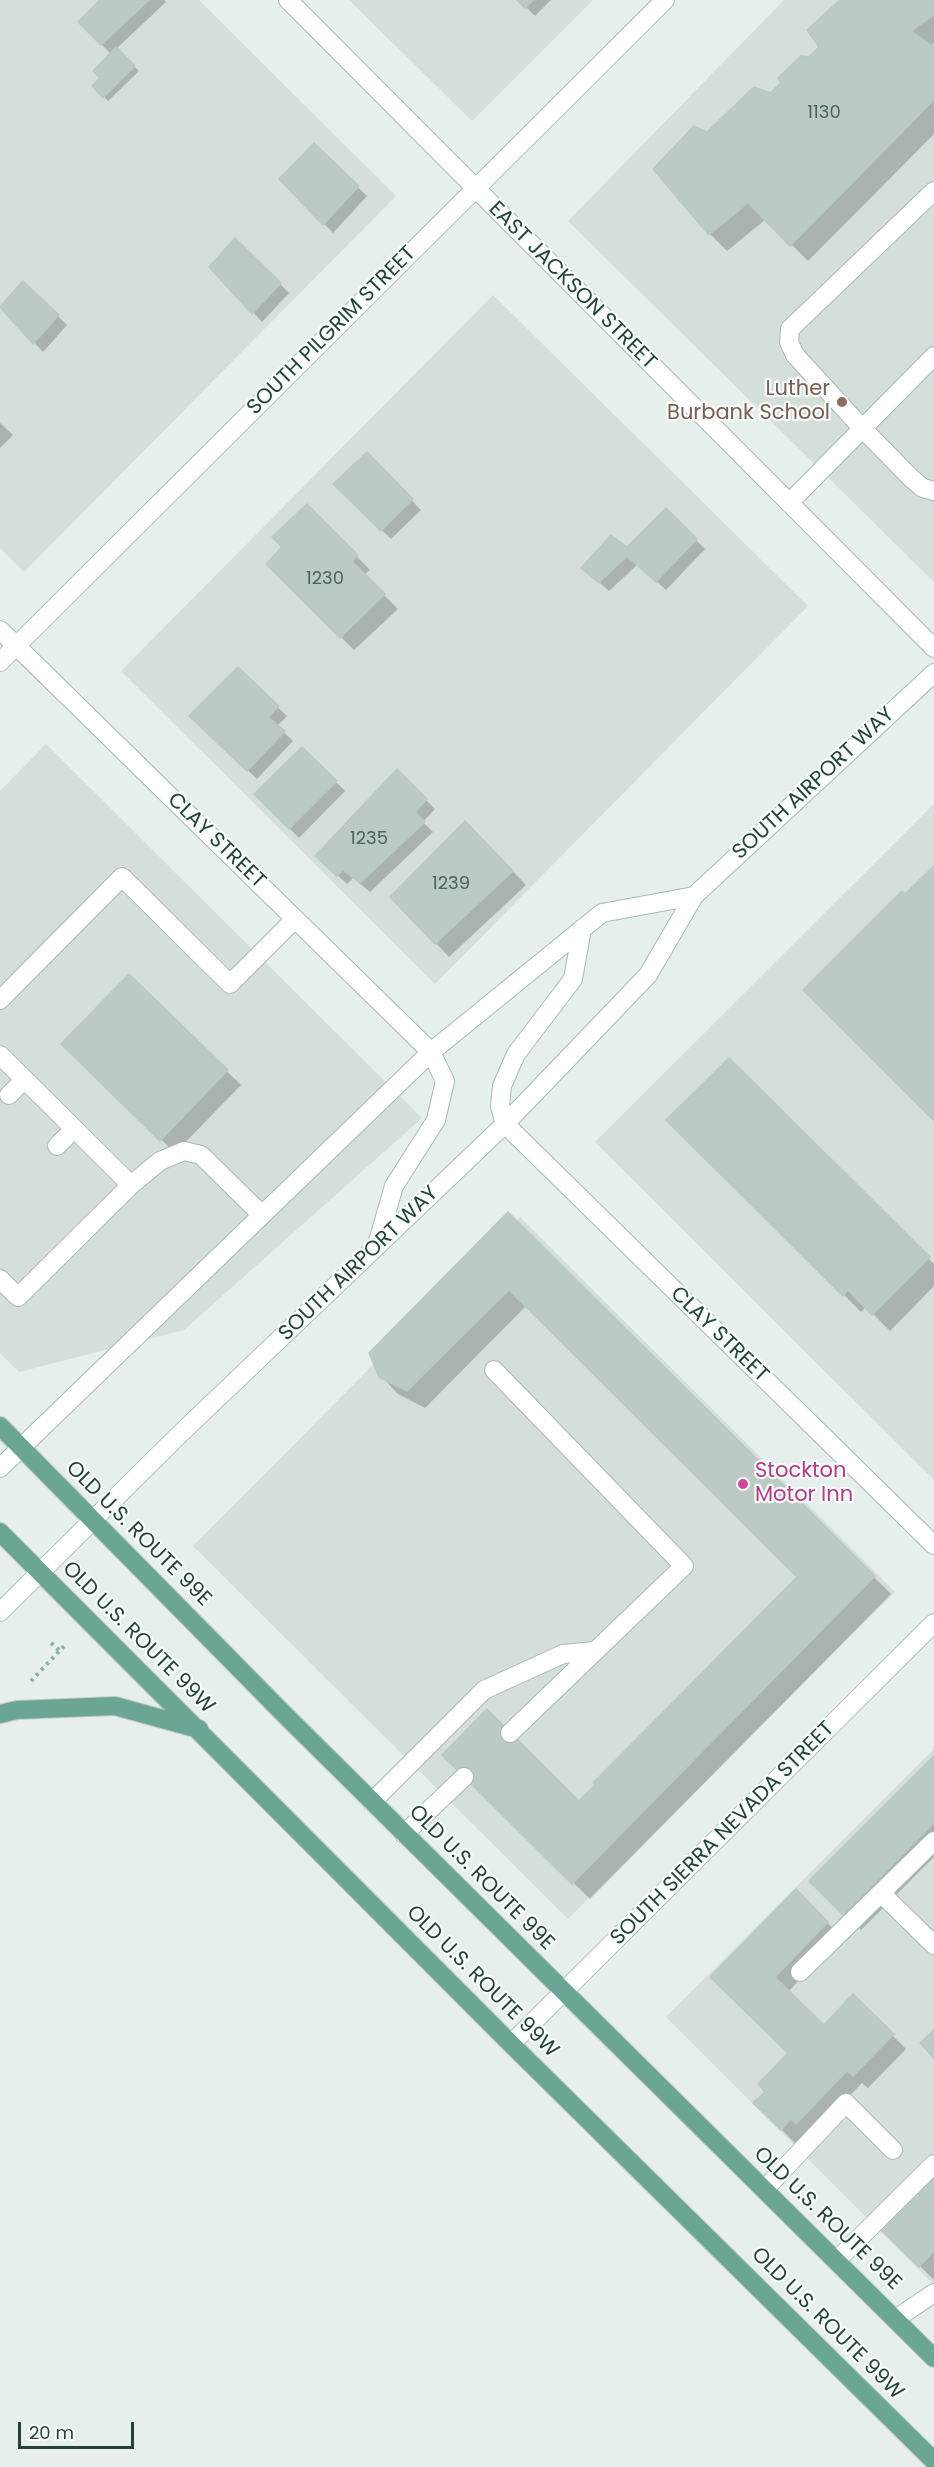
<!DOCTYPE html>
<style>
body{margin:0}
#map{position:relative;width:934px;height:2467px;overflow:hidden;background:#e6efeb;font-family:Poppins,sans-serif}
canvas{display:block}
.scale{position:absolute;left:18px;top:2422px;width:116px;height:27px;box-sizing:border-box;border:3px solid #24423a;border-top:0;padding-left:8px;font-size:18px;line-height:21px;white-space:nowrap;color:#24423a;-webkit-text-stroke:4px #f7fbf9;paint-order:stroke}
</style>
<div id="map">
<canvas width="934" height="2467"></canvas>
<div class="scale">20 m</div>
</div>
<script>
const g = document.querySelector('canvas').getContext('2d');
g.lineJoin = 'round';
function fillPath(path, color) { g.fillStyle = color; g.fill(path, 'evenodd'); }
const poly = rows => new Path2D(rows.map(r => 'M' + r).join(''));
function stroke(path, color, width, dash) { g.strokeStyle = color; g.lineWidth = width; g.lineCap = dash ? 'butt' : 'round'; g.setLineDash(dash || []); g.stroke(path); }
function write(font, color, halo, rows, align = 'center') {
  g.font = font + ' Poppins,sans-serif'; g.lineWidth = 4.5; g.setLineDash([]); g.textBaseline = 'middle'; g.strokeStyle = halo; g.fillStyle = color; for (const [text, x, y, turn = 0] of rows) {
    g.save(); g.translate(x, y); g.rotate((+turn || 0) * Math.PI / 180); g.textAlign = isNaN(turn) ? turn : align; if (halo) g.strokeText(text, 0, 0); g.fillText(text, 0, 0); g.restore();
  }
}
fillPath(poly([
 [0,0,199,0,396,196,24,572,0,548],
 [349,0,593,0,472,121],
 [784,0,934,0,934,582,568,221],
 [493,295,808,606,435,984,121,671],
 [46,744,422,1118,184,1330,19,1372,0,1353,0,791],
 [934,804,934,1480,595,1142],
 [520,1217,895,1592,568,1919,193,1546],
 [934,1749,934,2285,666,2017]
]), '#d4dfda');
fillPath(poly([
 [102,0,164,0,166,2,116,49,139,71,108,101,94,86,102,78,111,54,80,22],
 [519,0,551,0,535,16],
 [842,0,934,0,934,43,930,46,934,49,934,134,808,261,766,219,727,251,710,234,707,134,770,95,820,47],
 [314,145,367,196,333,233,281,179],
 [235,240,289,293,262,322,211,267],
 [23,283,67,325,43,352,34,342],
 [0,423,13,435,0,448],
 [367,454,421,510,391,539,335,484],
 [307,506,370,570,364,575,398,609,354,650,268,564,284,547],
 [666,511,705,549,666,590,638,564,609,591,583,568,627,549],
 [238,669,287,716,277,726,293,741,257,779,192,716],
 [302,749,345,791,299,838,256,794],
 [397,771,435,809,423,822,433,832,370,892,353,878,347,884,317,856],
 [479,836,526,885,449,957,392,897],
 [129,976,241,1085,175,1153,63,1044],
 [729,1060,934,1264,934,1286,890,1331,866,1307,861,1312,668,1120],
 [508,1214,891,1594,590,1899,444,1755,579,1803,799,1577,527,1305,425,1408,398,1394,381,1376],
 [934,1758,934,1857,861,1930,811,1881],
 [796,1892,841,1936,788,1992,824,2027,853,1996,906,2049,868,2088,862,2083,810,2136,806,2132,795,2143,755,2103,767,2092,790,2053,712,1977],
 [934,2181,934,2278,933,2279,885,2231]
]), '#0003');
const building = poly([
 [100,0,149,0,101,45,78,22,100,0],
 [517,0,533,0,525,8,517,0],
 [840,0,934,0,934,15,911,31,934,47,934,100,790,246,748,203,709,235,653,169,694,126,707,132,754,87,770,93,781,83,778,78,801,56,809,57,819,47,807,30,840,0],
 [116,47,135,66,103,98,92,86,100,78,93,71,116,47],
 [314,143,359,186,323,225,279,179,314,143],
 [235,238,281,283,252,314,209,267,235,238],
 [23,281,59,315,33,344,0,307,23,281],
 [367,452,413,499,381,531,333,484,367,452],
 [307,504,358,555,352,561,385,594,340,638,266,564,282,547,272,537,307,504],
 [666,508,697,539,656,582,627,556,599,583,581,568,611,535,627,547,666,508],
 [238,667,279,706,268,717,285,731,247,771,189,716,238,667],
 [302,747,337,781,289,829,254,794,302,747],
 [397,769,427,799,415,812,425,822,360,883,343,870,337,876,315,856,397,769],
 [465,821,513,871,435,944,390,897,465,821],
 [934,866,934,1121,803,990,902,891,905,894,934,866],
 [129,974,228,1070,160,1141,61,1044,129,974],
 [729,1058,930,1257,872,1315,848,1290,843,1296,666,1120,729,1058],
 [508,1212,875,1576,572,1884,442,1755,487,1709,579,1801,595,1785,593,1783,797,1577,509,1290,407,1391,379,1377,369,1353,508,1212],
 [934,1756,934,1823,843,1915,809,1881,934,1756],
 [796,1889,828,1922,775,1977,824,2025,853,1994,894,2034,853,2076,847,2071,796,2124,791,2119,781,2130,753,2103,765,2092,758,2084,788,2053,710,1977,796,1889],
 [934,2030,934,2058,920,2043,934,2030],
 [934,2178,934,2251,919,2267,882,2231,934,2178]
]);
fillPath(building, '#bbcac4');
stroke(building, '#b8c9c2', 1.5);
const service = poly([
 [934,191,790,329,789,342,795,355,863,429,911,478,923,488,934,491],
 [789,503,934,356],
 [0,1000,122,877,230,984,295,919],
 [0,1055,131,1185,18,1297,0,1279],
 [9,1095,24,1080],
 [57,1146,74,1129],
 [131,1185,160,1161,184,1151,201,1155,262,1215],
 [494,1370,684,1566,510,1733],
 [372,1802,484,1690,563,1654,595,1651],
 [404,1834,464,1777],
 [881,1893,934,1945],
 [800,1972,934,1841],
 [764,2190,846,2103,893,2150],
 [836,2261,934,2164],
 [897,2318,934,2293]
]);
const minor = poly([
 [288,0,934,648],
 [0,630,431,1052],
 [0,662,665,0],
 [505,1124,934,1545],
 [511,2044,934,1623]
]);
const secondary = poly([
 [505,1124,500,1106,502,1086,516,1054,573,979,582,929],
 [377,1245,394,1186,436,1120,445,1081,431,1052],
 [0,1468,431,1052,602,913,694,896],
 [0,1612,180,1434,505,1124,648,975,694,896,934,673]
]);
const primary = poly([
 [0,1426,284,1714,934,2358],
 [0,1532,511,2044,934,2461],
 [0,1714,17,1710,115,1706,199,1729]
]);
stroke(service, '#a8b8b2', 20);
stroke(minor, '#a8b8b2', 20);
stroke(secondary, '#a4bbb3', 20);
stroke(primary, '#c2cac8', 20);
stroke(poly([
 [51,1643,59,1650],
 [31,1681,66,1644]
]), '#86b3a5', 4, [3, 4.5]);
stroke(service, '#fff', 18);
stroke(minor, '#fff', 18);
stroke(secondary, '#fff', 18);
stroke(primary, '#6aa596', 18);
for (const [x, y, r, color] of [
 [842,402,6,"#8d6e63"],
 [743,1484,6,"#d1479c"]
]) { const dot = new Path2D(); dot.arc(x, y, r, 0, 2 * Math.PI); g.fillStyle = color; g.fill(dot); stroke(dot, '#f7fbf9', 2); }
write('18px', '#4a645c', null, [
 ["1130",824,113],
 ["1230",325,579],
 ["1235",369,839],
 ["1239",451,884]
]);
write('21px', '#24423a', '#f7fbf9', [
 ["EAST JACKSON STREET",572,286,45],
 ["SOUTH PILGRIM STREET",332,331,-45],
 ["SOUTH AIRPORT WAY",814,784,-43],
 ["CLAY STREET",216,841,44],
 ["SOUTH AIRPORT WAY",359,1264,-44],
 ["CLAY STREET",719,1335,44],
 ["OLD U.S. ROUTE 99E",138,1534,45],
 ["OLD U.S. ROUTE 99W",138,1638,45],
 ["SOUTH SIERRA NEVADA STREET",723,1834,-45],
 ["OLD U.S. ROUTE 99E",481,1878,45],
 ["OLD U.S. ROUTE 99W",482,1982,45],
 ["OLD U.S. ROUTE 99E",827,2219,44],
 ["OLD U.S. ROUTE 99W",827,2324,45]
]);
write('21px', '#785e54', '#f7fbf9', [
 ["Luther",830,390],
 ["Burbank School",830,414]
], 'right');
write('21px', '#b23c85', '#f7fbf9', [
 ["Stockton",755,1472],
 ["Motor Inn",755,1496]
], 'left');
</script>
